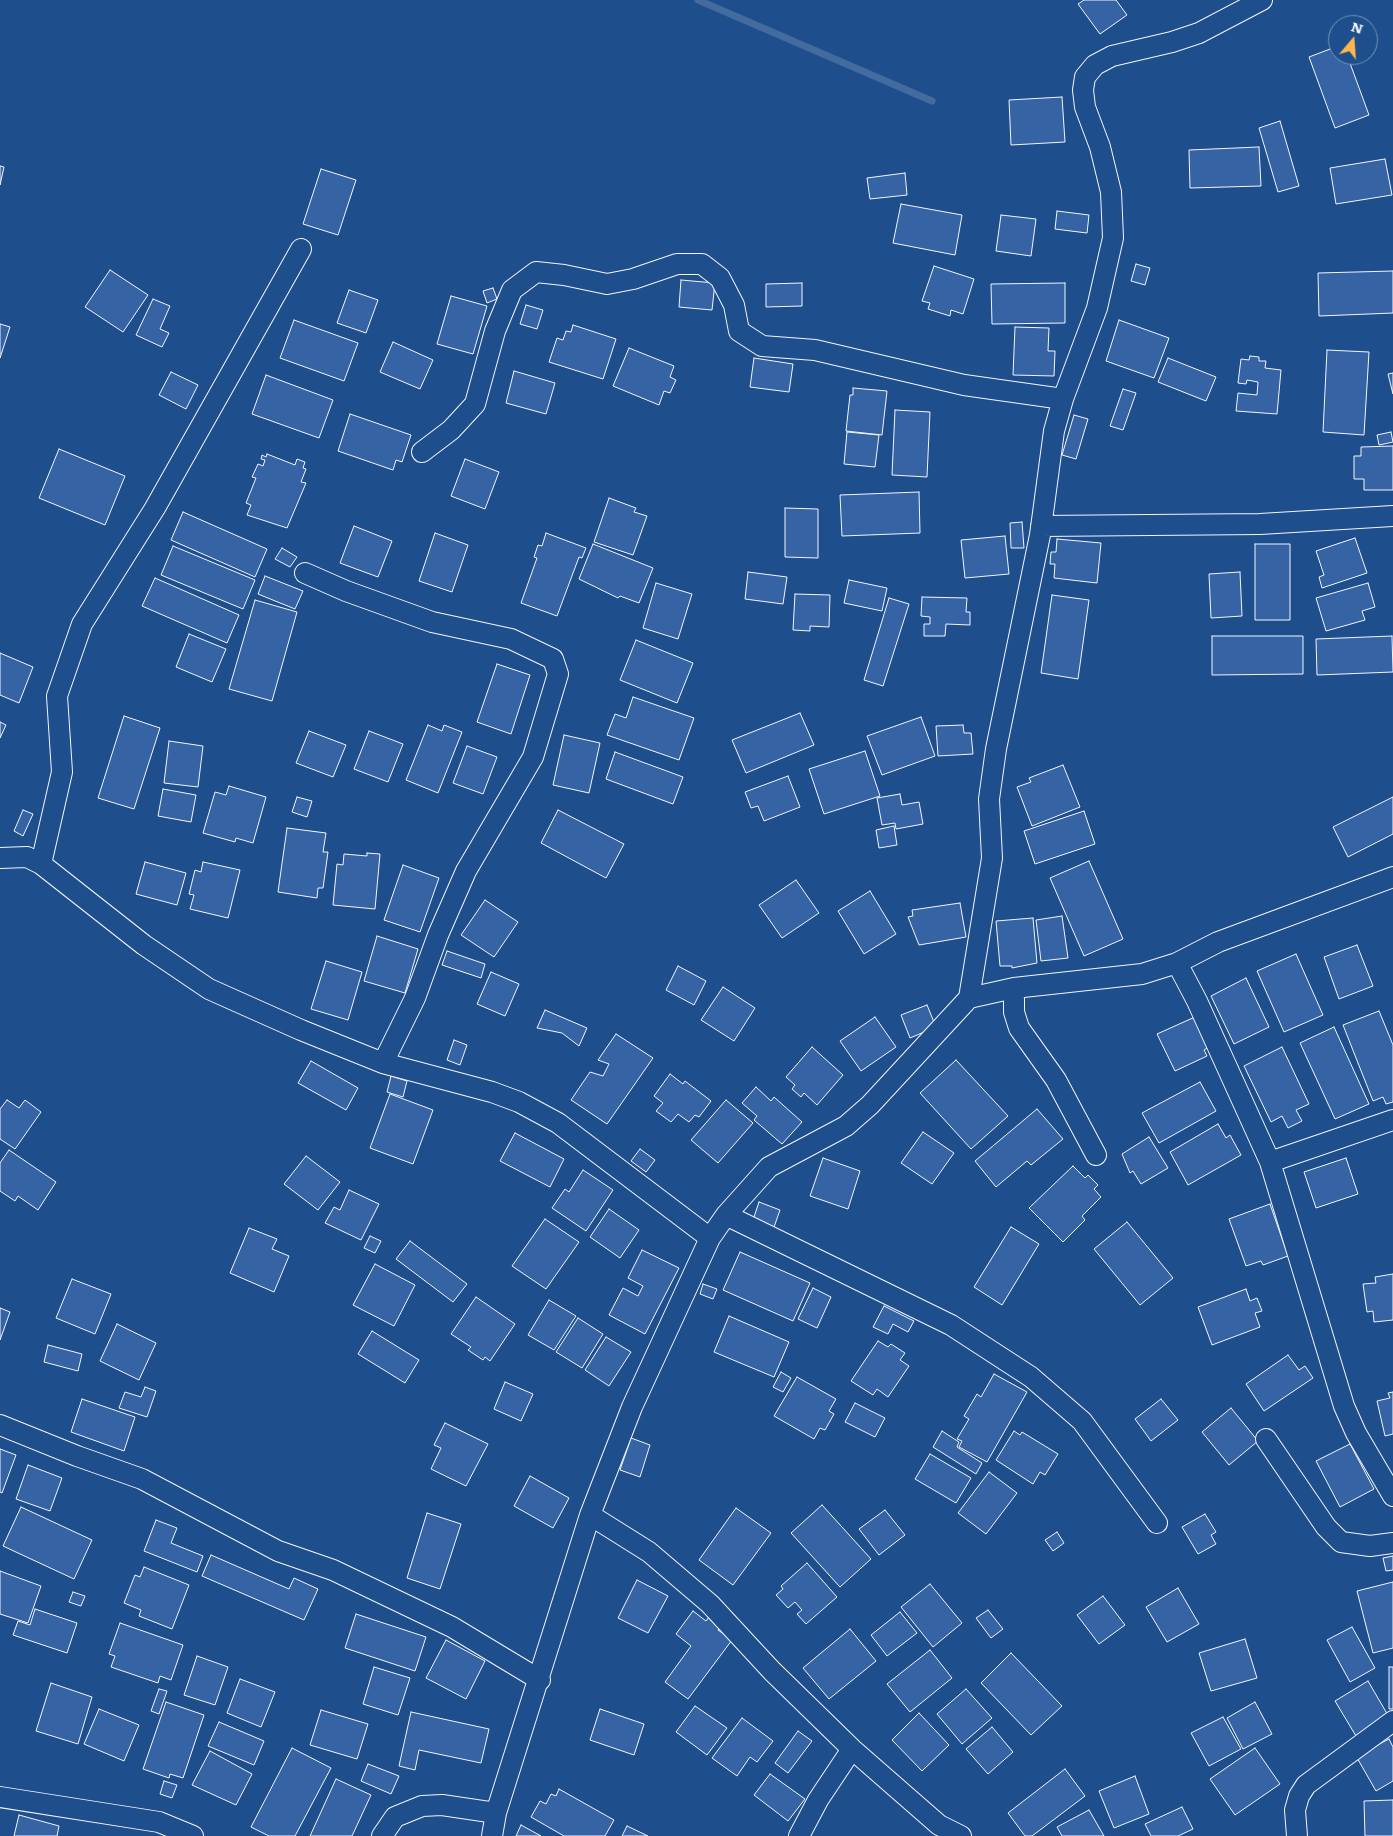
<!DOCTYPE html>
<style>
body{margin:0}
#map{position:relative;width:1393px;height:1836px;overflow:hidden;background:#1f4e8c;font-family:Literata,serif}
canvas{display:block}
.north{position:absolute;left:1328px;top:15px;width:50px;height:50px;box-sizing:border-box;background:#1f4e8c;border:1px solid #7391ba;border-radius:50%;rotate:18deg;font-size:14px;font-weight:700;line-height:20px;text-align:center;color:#f2f6ff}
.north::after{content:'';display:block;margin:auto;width:18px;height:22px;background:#ffb74d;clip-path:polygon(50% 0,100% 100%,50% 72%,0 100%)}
</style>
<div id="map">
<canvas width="1393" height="1836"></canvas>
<div class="north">N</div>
</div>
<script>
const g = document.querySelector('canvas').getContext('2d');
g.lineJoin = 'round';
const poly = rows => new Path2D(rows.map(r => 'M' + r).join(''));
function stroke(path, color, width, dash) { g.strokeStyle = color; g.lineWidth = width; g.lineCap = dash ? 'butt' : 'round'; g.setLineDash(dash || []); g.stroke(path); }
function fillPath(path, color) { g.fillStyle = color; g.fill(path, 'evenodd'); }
stroke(poly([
 [698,0,932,101]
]), '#446ba0', 7);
const building = poly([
 [1084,0,1116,0,1127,15,1100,34,1078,4,1084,0],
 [1338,46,1338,55,1347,55,1369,115,1335,128,1309,57,1338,46],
 [1062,97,1065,142,1011,145,1009,100,1062,97],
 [1280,121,1299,186,1278,192,1259,128,1280,121],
 [1259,147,1261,186,1190,188,1189,150,1259,147],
 [1385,159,1392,195,1336,204,1330,168,1385,159],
 [0,166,4,167,0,185,0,166],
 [321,169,356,180,338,235,303,224,321,169],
 [905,173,907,195,870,199,867,178,905,173],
 [901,204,962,215,955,255,893,243,901,204],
 [1057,211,1089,215,1087,233,1055,229,1057,211],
 [1001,215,1036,219,1031,256,996,251,1001,215],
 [1136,264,1150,268,1145,285,1131,281,1136,264],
 [934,266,974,279,963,314,951,310,950,316,928,309,930,303,922,301,934,266],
 [110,270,148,295,123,332,85,307,110,270],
 [1393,271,1393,313,1319,316,1318,273,1393,271],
 [681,280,715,283,712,310,679,307,681,280],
 [802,283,802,306,766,307,766,284,802,283],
 [1065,283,1065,323,992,324,991,284,1065,283],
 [493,288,497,299,487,303,483,291,493,288],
 [349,290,378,300,366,333,337,323,349,290],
 [451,296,487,306,473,354,437,344,451,296],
 [153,299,170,306,160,329,169,333,162,347,136,335,153,299],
 [526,305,543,310,537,329,520,324,526,305],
 [294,320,358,343,344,381,280,358,294,320],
 [1119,320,1169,338,1154,378,1106,361,1119,320],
 [0,324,10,327,0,358,0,324],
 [573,325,616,339,603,379,549,362,557,338,563,340,566,331,571,332,573,325],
 [1015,327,1049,328,1048,351,1055,351,1054,376,1013,375,1015,327],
 [393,342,433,360,420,389,380,372,393,342],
 [629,348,674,366,670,377,676,380,670,393,664,391,659,405,613,386,629,348],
 [1327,350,1369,352,1364,435,1323,432,1327,350],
 [1250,356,1259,357,1259,361,1266,361,1265,368,1281,370,1277,414,1236,411,1238,393,1257,395,1258,382,1247,380,1246,384,1238,383,1241,359,1249,360,1250,356],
 [754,358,793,364,789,392,750,387,754,358],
 [1168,358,1216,377,1206,401,1158,382,1168,358],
 [514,371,555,383,546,414,506,403,514,371],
 [171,372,198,385,186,409,159,395,171,372],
 [1393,373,1393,394,1388,374,1393,373],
 [266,375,333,400,319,438,252,414,266,375],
 [853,388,887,391,882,435,846,431,850,395,853,395,853,388],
 [1123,389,1136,393,1123,430,1110,426,1123,389],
 [895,410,930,412,927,477,892,475,895,410],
 [350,414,411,435,402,462,396,460,393,470,338,451,350,414],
 [1074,415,1088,419,1076,459,1062,455,1074,415],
 [847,432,879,435,875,467,844,464,847,432],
 [1391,432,1393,442,1379,445,1377,435,1391,432],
 [1393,446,1393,490,1364,490,1364,479,1354,479,1354,456,1361,456,1361,447,1393,446],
 [59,449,125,476,105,525,39,498,59,449],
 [267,454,295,465,297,459,305,462,303,468,306,469,301,482,306,483,287,528,247,515,251,505,246,503,256,478,252,477,258,464,263,466,265,460,261,459,262,455,266,457,267,454],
 [465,459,499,472,485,509,451,496,465,459],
 [919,492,920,533,842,536,840,495,919,492],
 [609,498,636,508,634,512,647,516,633,555,594,542,609,498],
 [785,508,818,509,818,558,785,557,785,508],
 [183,512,267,549,255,577,171,540,183,512],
 [1022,522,1024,548,1011,548,1010,523,1022,522],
 [354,526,392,541,378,577,340,563,354,526],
 [435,533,468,545,452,592,419,581,435,533],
 [546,533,586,548,582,558,579,557,557,616,521,603,537,558,534,557,538,545,542,546,546,533],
 [1005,536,1009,574,965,578,961,540,1005,536],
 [1355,538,1367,573,1322,588,1319,577,1324,575,1316,551,1355,538],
 [1057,539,1101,543,1097,583,1054,578,1055,564,1050,564,1051,552,1056,552,1057,539],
 [593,544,653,568,639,603,620,596,618,598,579,579,593,544],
 [1255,544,1290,544,1290,620,1255,620,1255,544],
 [173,546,255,580,243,609,161,575,173,546],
 [282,548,297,557,290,567,275,559,282,548],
 [748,572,787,577,783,604,745,599,748,572],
 [1240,572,1242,616,1211,618,1209,574,1240,572],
 [265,576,303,591,295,609,258,594,265,576],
 [155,578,239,615,227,643,142,606,155,578],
 [849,580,887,588,882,611,844,603,849,580],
 [656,583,692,594,678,639,643,628,656,583],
 [1368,583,1375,607,1362,611,1365,620,1326,631,1316,598,1368,583],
 [795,594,830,595,829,627,810,626,810,631,793,630,795,594],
 [1052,595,1089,600,1078,679,1041,673,1052,595],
 [922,597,967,598,966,612,970,612,970,625,946,624,945,636,924,636,924,624,930,624,930,617,921,616,922,597],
 [889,598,909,604,883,686,864,680,889,598],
 [255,600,297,612,272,701,229,689,255,600],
 [189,634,226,649,212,682,176,667,189,634],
 [1212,636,1303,636,1303,674,1212,675,1212,636],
 [1392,636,1393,672,1317,675,1316,639,1392,636],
 [636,640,693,663,677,703,620,680,636,640],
 [0,653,33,667,19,703,0,695,0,653],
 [497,664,530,675,511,734,477,722,497,664],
 [633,697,694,718,679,760,607,735,615,714,626,718,633,697],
 [800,713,814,745,746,773,732,740,800,713],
 [124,716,160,728,134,809,98,798,124,716],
 [921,717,935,756,882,775,867,736,921,717],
 [0,722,6,725,0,738,0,722],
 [428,725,442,731,444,725,462,732,438,793,406,780,428,725],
 [963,725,964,733,971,733,973,754,938,756,936,726,963,725],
 [309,731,346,745,333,777,296,763,309,731],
 [369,731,403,744,388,782,354,769,369,731],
 [564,735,600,743,589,793,553,785,564,735],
 [169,741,203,746,198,787,164,783,169,741],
 [467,746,497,757,483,794,453,783,467,746],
 [865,751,880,796,824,814,809,769,865,751],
 [615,752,683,777,673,804,606,779,615,752],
 [1063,765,1080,807,1032,826,1017,787,1031,782,1029,778,1063,765],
 [788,776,800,807,764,821,758,806,751,808,745,792,788,776],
 [229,786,266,797,253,843,236,838,235,842,203,833,215,792,226,795,229,786],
 [163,789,196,795,191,822,158,816,163,789],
 [900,794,902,805,919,802,923,824,896,829,895,823,882,825,877,798,900,794],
 [297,797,312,801,307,817,292,812,297,797],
 [1393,797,1393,834,1348,857,1333,827,1393,797],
 [23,810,33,814,23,836,14,831,23,810],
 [558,810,624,844,606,878,541,843,558,810],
 [1084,811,1095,844,1035,864,1024,831,1084,811],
 [894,826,897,845,879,848,876,830,894,826],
 [287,828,326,833,323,852,328,852,323,888,318,888,317,898,278,892,287,828],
 [367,853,380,854,375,909,333,905,337,864,343,865,344,854,367,856,367,853],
 [1089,861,1123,939,1084,956,1050,878,1089,861],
 [145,862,186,873,177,905,136,894,145,862],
 [203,862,240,870,228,918,190,909,194,895,189,894,195,870,201,872,203,862],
 [403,865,439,878,420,932,384,920,403,865],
 [796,880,819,913,782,938,759,905,796,880],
 [870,891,896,934,864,954,838,911,870,891],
 [485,900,518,922,494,957,461,935,485,900],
 [960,903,966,937,919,945,908,917,913,916,912,910,960,903],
 [1062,916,1068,958,1041,961,1036,920,1062,916],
 [1033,918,1037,963,1012,968,1012,966,1000,966,996,921,1033,918],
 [377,936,418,949,405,993,364,981,377,936],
 [1357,945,1373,986,1339,999,1324,957,1357,945],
 [447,951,485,964,481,978,442,965,447,951],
 [1296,954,1323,1015,1284,1032,1257,971,1296,954],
 [326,961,362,972,348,1020,311,1009,326,961],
 [678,966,706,981,694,1005,666,990,678,966],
 [491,972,519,984,505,1016,477,1004,491,972],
 [1246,978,1269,1027,1234,1044,1211,996,1246,978],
 [723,987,755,1008,734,1041,701,1020,723,987],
 [927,1005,936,1027,910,1038,901,1015,927,1005],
 [545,1010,587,1028,579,1046,562,1033,537,1028,545,1010],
 [1379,1011,1393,1045,1393,1102,1386,1104,1383,1097,1373,1101,1343,1025,1379,1011],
 [875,1017,896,1047,861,1071,840,1041,875,1017],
 [1195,1017,1209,1047,1204,1050,1207,1056,1175,1071,1157,1034,1195,1017],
 [1334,1027,1369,1104,1335,1119,1300,1043,1334,1027],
 [616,1034,653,1058,607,1124,571,1100,590,1072,603,1076,609,1064,598,1060,616,1034],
 [454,1040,467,1045,460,1065,447,1060,454,1040],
 [812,1047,843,1075,817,1105,804,1093,801,1097,792,1089,795,1085,786,1077,812,1047],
 [1282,1047,1309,1104,1296,1110,1302,1121,1288,1128,1282,1116,1271,1122,1244,1066,1282,1047],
 [956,1060,1008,1116,971,1149,920,1093,956,1060],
 [311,1061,358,1088,346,1110,298,1083,311,1061],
 [670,1074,683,1084,685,1081,711,1101,699,1117,695,1115,689,1122,678,1114,671,1122,656,1111,663,1103,654,1096,670,1074],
 [391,1076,407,1081,403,1097,387,1092,391,1076],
 [1200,1082,1216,1111,1159,1143,1142,1113,1200,1082],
 [756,1087,771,1101,774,1097,802,1122,782,1144,754,1120,757,1116,742,1103,756,1087],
 [390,1094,433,1110,413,1164,370,1148,390,1094],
 [7,1100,19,1108,25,1100,41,1112,15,1149,0,1139,0,1109,7,1100],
 [726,1100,753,1123,718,1163,691,1140,726,1100],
 [1037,1109,1063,1139,1031,1165,1027,1161,996,1187,975,1161,1037,1109],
 [1218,1124,1226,1138,1230,1135,1241,1155,1188,1185,1170,1152,1218,1124],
 [923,1132,954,1153,932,1184,901,1163,923,1132],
 [515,1133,564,1159,550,1187,500,1161,515,1133],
 [1149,1137,1168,1168,1141,1184,1133,1171,1130,1173,1122,1154,1149,1137],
 [640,1149,655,1160,646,1172,631,1161,640,1149],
 [9,1150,56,1182,38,1210,18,1196,15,1201,0,1191,0,1163,9,1150],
 [306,1156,340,1182,318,1210,284,1184,306,1156],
 [823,1158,860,1171,848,1209,810,1196,823,1158],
 [1346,1158,1358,1194,1316,1208,1304,1172,1346,1158],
 [1073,1166,1085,1178,1088,1175,1098,1185,1094,1189,1101,1197,1082,1216,1085,1220,1063,1242,1029,1208,1073,1166],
 [583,1170,613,1190,586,1231,552,1208,565,1189,569,1192,583,1170],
 [349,1190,379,1204,361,1240,325,1223,334,1207,340,1210,349,1190],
 [759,1202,780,1210,773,1230,752,1223,759,1202],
 [1270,1204,1288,1256,1263,1265,1261,1261,1246,1266,1229,1219,1270,1204],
 [609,1209,639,1230,620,1258,590,1237,609,1209],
 [545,1219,579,1242,546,1289,512,1266,545,1219],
 [1127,1222,1173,1278,1140,1305,1094,1249,1127,1222],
 [1011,1227,1039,1244,1002,1305,974,1287,1011,1227],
 [249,1228,277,1239,272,1249,289,1256,274,1292,230,1273,249,1228],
 [370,1236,381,1241,375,1253,364,1248,370,1236],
 [410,1241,467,1284,453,1302,396,1259,410,1241],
 [642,1250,679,1268,645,1334,609,1315,623,1288,638,1296,643,1286,628,1278,642,1250],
 [740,1252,810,1283,793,1321,723,1290,740,1252],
 [375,1264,415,1285,394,1326,353,1305,375,1264],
 [1393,1274,1393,1320,1374,1322,1373,1311,1367,1312,1363,1284,1376,1283,1375,1277,1393,1274],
 [72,1279,111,1294,95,1334,56,1318,72,1279],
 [703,1284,717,1289,713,1299,700,1294,703,1284],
 [813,1288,831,1297,817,1328,798,1319,813,1288],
 [1246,1289,1250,1301,1257,1298,1262,1311,1255,1313,1260,1327,1212,1345,1198,1307,1246,1289],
 [476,1297,515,1324,490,1361,485,1357,483,1360,468,1350,471,1347,451,1334,476,1297],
 [549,1300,576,1316,554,1350,528,1335,549,1300],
 [884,1306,914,1321,908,1332,893,1324,888,1334,873,1327,884,1306],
 [0,1308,10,1312,0,1340,0,1308],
 [729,1316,789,1342,774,1377,714,1352,729,1316],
 [578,1318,603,1334,582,1368,556,1352,578,1318],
 [117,1324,156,1343,139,1380,100,1361,117,1324],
 [372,1331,419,1360,405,1383,358,1354,372,1331],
 [606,1337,631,1352,609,1386,585,1370,606,1337],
 [878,1341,888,1347,891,1344,905,1353,900,1360,909,1366,888,1397,877,1389,873,1395,851,1381,878,1341],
 [48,1345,82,1354,78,1371,44,1362,48,1345],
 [1288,1355,1299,1370,1305,1366,1313,1378,1264,1411,1246,1384,1288,1355],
 [781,1372,791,1378,783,1392,773,1387,781,1372],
 [994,1374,1027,1392,987,1462,959,1447,962,1441,957,1439,969,1419,964,1416,977,1394,981,1397,994,1374],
 [797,1377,836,1399,829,1411,834,1414,825,1430,820,1428,814,1439,774,1416,797,1377],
 [505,1382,533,1394,521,1421,494,1409,505,1382],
 [145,1387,156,1391,147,1417,119,1408,125,1392,141,1397,145,1387],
 [1393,1392,1393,1434,1385,1436,1377,1401,1390,1398,1388,1393,1393,1392],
 [82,1399,135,1417,124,1451,71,1432,82,1399],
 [1161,1399,1178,1420,1151,1441,1135,1419,1161,1399],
 [855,1403,885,1418,875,1437,845,1422,855,1403],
 [1231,1408,1258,1441,1229,1465,1202,1432,1231,1408],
 [445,1423,488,1444,466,1486,431,1469,441,1448,434,1445,445,1423],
 [942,1431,959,1442,957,1447,982,1463,976,1474,933,1447,942,1431],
 [1014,1431,1020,1435,1022,1432,1058,1454,1045,1475,1040,1472,1033,1484,996,1460,1014,1431],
 [631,1438,650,1445,640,1477,620,1470,631,1438],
 [1350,1444,1374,1489,1340,1507,1316,1461,1350,1444],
 [0,1449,16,1455,2,1493,0,1492,0,1449],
 [930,1454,971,1478,956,1503,915,1479,930,1454],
 [28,1465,62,1478,50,1511,16,1499,28,1465],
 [989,1472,1017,1493,986,1534,958,1513,989,1472],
 [530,1476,569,1498,553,1528,514,1506,530,1476],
 [822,1505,871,1559,840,1587,791,1533,822,1505],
 [21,1507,92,1540,74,1579,3,1546,21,1507],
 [736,1508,771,1533,733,1585,699,1560,736,1508],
 [885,1510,905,1535,879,1555,859,1529,885,1510],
 [427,1513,461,1524,440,1589,407,1578,427,1513],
 [1205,1514,1216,1532,1211,1535,1216,1544,1198,1554,1182,1527,1205,1514],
 [156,1520,177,1528,171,1543,203,1556,197,1572,144,1551,156,1520],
 [1057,1532,1064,1543,1053,1551,1045,1540,1057,1532],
 [211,1555,289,1589,294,1578,318,1589,304,1620,202,1576,211,1555],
 [1393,1556,1393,1570,1386,1571,1383,1558,1393,1556],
 [807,1563,837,1597,806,1624,797,1614,802,1610,795,1602,788,1608,776,1595,783,1589,781,1586,807,1563],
 [144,1567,189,1585,172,1629,139,1616,141,1610,124,1603,135,1575,140,1577,144,1567],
 [0,1571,41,1586,28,1623,0,1614,0,1571],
 [637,1580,668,1596,648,1633,618,1618,637,1580],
 [1393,1582,1393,1648,1373,1653,1357,1591,1393,1582],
 [930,1584,962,1623,933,1647,901,1607,930,1584],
 [1178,1588,1199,1624,1167,1642,1146,1607,1178,1588],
 [73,1592,85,1596,81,1606,69,1602,73,1592],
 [1103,1596,1125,1625,1099,1644,1077,1615,1103,1596],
 [35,1609,77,1623,67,1653,13,1635,18,1621,30,1625,35,1609],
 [988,1610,1003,1629,991,1638,976,1618,988,1610],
 [693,1611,706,1621,709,1617,721,1626,718,1630,732,1640,688,1699,665,1682,691,1646,676,1634,693,1611],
 [900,1612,917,1633,887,1656,871,1635,900,1612],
 [356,1614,426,1637,415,1671,345,1648,356,1614],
 [120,1623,183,1645,171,1680,160,1676,158,1683,111,1667,115,1656,109,1654,120,1623],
 [1352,1627,1375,1668,1350,1682,1327,1640,1352,1627],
 [850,1629,876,1661,829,1699,803,1668,850,1629],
 [1245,1639,1257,1678,1211,1691,1199,1653,1245,1639],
 [446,1640,485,1661,466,1699,426,1678,446,1640],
 [930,1650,952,1678,910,1712,887,1684,930,1650],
 [1011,1653,1062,1706,1031,1735,981,1683,1011,1653],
 [197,1656,228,1667,215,1705,184,1695,197,1656],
 [374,1667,410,1678,398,1715,363,1704,374,1667],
 [1389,1667,1393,1667,1393,1709,1389,1709,1389,1667],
 [240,1679,275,1692,261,1727,227,1713,240,1679],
 [1368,1681,1389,1717,1356,1736,1335,1701,1368,1681],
 [51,1683,92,1697,78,1744,36,1731,51,1683],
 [159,1689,167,1691,159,1714,151,1711,159,1689],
 [966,1689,992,1718,962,1744,937,1714,966,1689],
 [166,1702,204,1715,183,1778,170,1774,169,1778,143,1769,166,1702],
 [1255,1702,1272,1734,1243,1749,1227,1718,1255,1702],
 [695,1706,727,1728,707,1755,676,1732,695,1706],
 [99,1709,139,1725,124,1761,84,1744,99,1709],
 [600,1709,644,1724,634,1755,590,1740,600,1709],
 [321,1710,368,1724,357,1759,310,1745,321,1710],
 [411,1712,489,1729,481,1763,419,1750,415,1770,399,1766,411,1712],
 [919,1713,949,1745,922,1771,892,1740,919,1713],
 [1223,1717,1241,1749,1209,1766,1191,1733,1223,1717],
 [742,1718,773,1741,757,1762,750,1757,737,1776,712,1758,742,1718],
 [219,1722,264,1741,254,1765,208,1746,219,1722],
 [992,1727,1013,1752,988,1774,966,1749,992,1727],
 [798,1731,812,1741,788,1773,775,1763,798,1731],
 [1389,1739,1393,1747,1393,1781,1376,1791,1356,1756,1389,1739],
 [292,1748,331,1768,295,1836,269,1836,251,1827,292,1748],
 [1255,1748,1280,1784,1235,1815,1210,1779,1255,1748],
 [210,1751,252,1774,236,1805,192,1785,210,1751],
 [368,1764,399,1776,391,1794,361,1781,368,1764],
 [1065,1769,1085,1796,1032,1836,1025,1836,1008,1813,1065,1769],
 [770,1774,805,1799,788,1821,754,1795,770,1774],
 [1135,1776,1149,1814,1114,1828,1099,1791,1135,1776],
 [336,1779,371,1795,352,1836,310,1836,336,1779],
 [164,1781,177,1785,172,1798,160,1794,164,1781],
 [559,1789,614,1820,605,1836,564,1836,531,1817,540,1801,546,1804,551,1794,556,1796,559,1789],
 [1393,1800,1393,1836,1365,1836,1364,1801,1393,1800],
 [1182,1807,1193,1829,1178,1836,1151,1836,1145,1824,1182,1807],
 [1089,1810,1104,1836,1062,1836,1057,1827,1089,1810],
 [19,1815,59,1826,57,1836,14,1836,19,1815],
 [521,1825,541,1836,516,1836,521,1825],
 [627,1826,648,1836,622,1836,627,1826]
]);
fillPath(building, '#3563a3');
stroke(building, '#f2f6ff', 1);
const street = poly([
 [422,452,451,430,475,404,495,331,512,290,536,272,564,275,607,284,633,279,677,264,702,264,720,278,734,305,739,331,762,346,815,350,964,385,1063,399],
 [1041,526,1260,524,1393,516],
 [305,573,346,591,432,622,511,639,553,659,558,674,533,757,466,871,438,935,415,998,383,1063],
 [0,858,27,857,41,864,144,945,209,989,301,1030,383,1063,492,1092,519,1102,558,1123,710,1238],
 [41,864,62,772,57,696,82,624,155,508,301,249],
 [1177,963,1197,1001,1270,1162,1344,1406,1356,1433,1393,1496],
 [1014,988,1014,1012,1019,1028,1056,1080,1096,1155],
 [969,998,1014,988,1142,974,1177,963,1218,942,1393,877],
 [1270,1162,1393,1120],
 [726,1215,951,1325,1031,1377,1082,1421,1157,1523],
 [0,1425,77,1456,142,1479,278,1551,333,1570,452,1627,540,1680],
 [1266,1439,1326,1527,1341,1542,1370,1546,1393,1543],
 [590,1515,649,1552,710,1604,772,1671,852,1749,939,1825,961,1836],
 [0,1797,159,1822,193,1836],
 [382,1836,395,1817,422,1806,442,1805,496,1813],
 [492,1836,496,1813,590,1515,632,1407,710,1238,726,1215,769,1167,846,1126,870,1105,969,998,992,858,989,799,996,749,1040,535,1054,431,1063,399,1097,308,1113,238,1111,192,1100,147,1085,107,1083,90,1085,77,1095,65,1112,56,1172,42,1199,33,1262,0],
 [799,1836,818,1800,852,1749],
 [1297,1836,1295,1810,1299,1796,1306,1785,1393,1721]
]);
stroke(street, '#f2f6ff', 22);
stroke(street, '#1f4e8c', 20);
</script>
